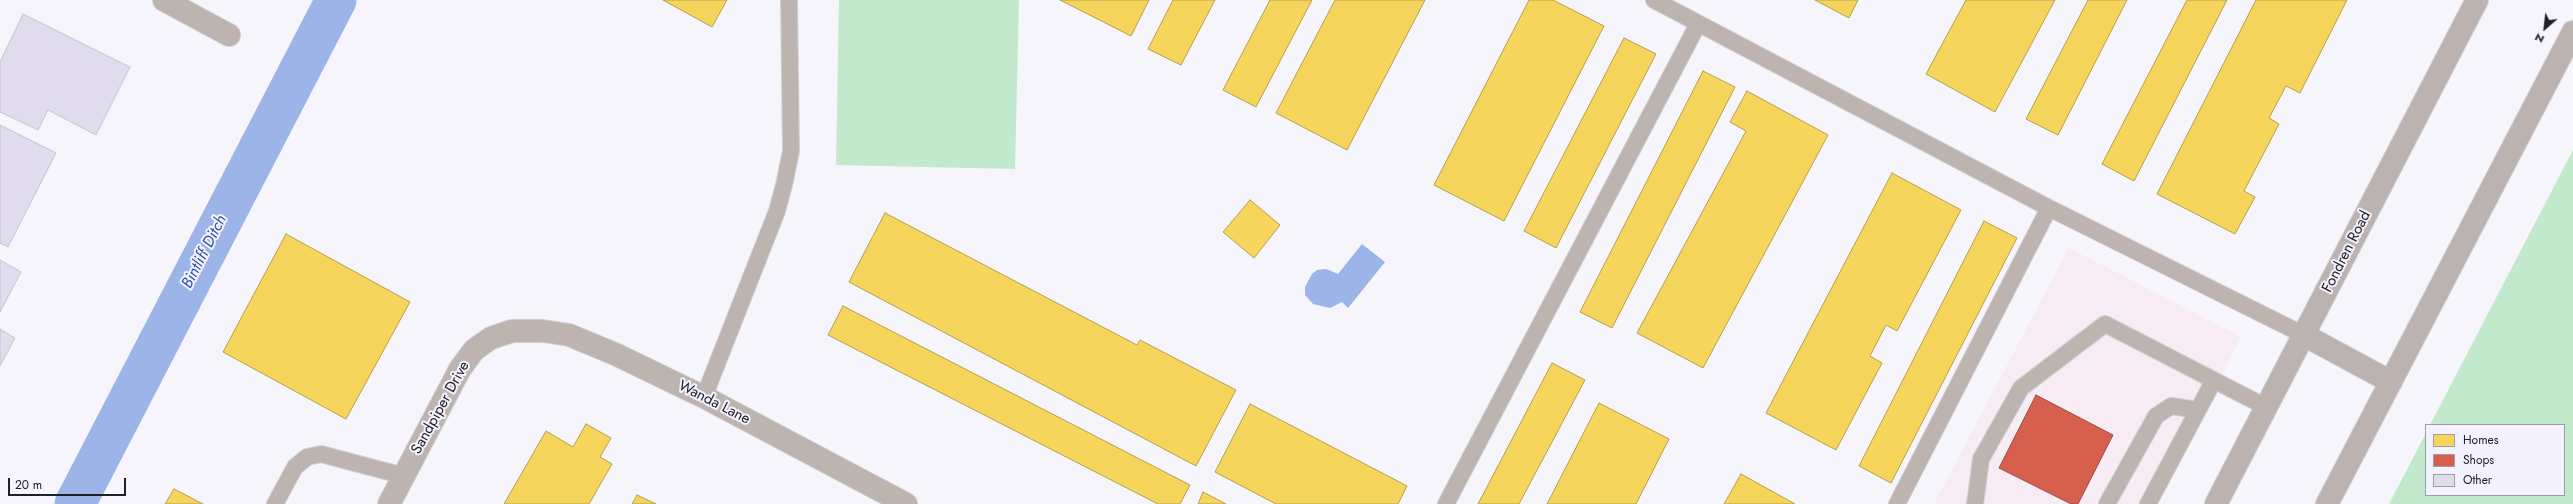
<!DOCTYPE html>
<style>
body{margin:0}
#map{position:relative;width:2573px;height:504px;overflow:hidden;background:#f5f5fb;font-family:Jost,sans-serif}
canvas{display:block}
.legend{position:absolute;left:2425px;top:424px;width:140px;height:72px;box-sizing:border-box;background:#f3f2fe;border:1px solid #9f9ea8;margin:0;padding:5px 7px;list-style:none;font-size:12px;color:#202027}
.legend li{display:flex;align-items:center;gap:8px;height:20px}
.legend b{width:20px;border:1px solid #9f9ea8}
.north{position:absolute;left:2525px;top:8px;width:40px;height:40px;-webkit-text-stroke:3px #f3f2fe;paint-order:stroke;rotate:208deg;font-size:11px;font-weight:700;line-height:16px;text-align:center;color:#202027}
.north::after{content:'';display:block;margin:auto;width:14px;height:18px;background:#202027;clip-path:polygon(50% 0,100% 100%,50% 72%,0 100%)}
.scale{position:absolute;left:8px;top:478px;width:118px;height:18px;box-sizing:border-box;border:2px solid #202027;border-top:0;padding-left:5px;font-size:12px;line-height:14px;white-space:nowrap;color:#202027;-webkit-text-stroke:3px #f3f2fe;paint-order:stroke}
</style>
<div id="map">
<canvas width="2573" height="504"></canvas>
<ul class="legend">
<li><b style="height:11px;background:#f6d55c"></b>Homes</li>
<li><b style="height:11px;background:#d6604d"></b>Shops</li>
<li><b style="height:11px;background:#e1dbee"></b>Other</li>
</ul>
<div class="north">N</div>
<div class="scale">20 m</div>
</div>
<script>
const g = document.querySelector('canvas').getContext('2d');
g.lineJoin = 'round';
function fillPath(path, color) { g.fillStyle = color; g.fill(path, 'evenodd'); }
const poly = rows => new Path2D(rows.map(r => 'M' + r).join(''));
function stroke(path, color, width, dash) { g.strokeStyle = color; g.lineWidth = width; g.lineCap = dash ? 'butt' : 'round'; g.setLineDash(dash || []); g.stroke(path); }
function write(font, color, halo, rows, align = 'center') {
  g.font = font + ' Jost,sans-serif'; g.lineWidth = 4; g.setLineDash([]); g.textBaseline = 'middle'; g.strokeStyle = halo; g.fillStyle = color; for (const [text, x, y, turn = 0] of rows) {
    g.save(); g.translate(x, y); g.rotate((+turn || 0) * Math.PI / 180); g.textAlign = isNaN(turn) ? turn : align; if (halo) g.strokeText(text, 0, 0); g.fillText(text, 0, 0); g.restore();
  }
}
fillPath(poly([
 [2069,248,2241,337,2155,504,1934,504]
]), '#f7ebf4');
fillPath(poly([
 [839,0,1019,0,1015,169,836,165],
 [2573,150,2573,504,2389,504,2426,433,2426,495,2564,495,2564,425,2430,425]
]), '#c2e9cc');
fillPath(poly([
 [1362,244,1385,262,1348,308,1342,302,1330,308,1313,304,1305,295,1305,287,1312,274,1317,270,1326,269,1338,274]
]), '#9db4e9');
const homes = poly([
 [663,0,727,0,712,27,663,0],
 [1060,0,1149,0,1131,36,1060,0],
 [1173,0,1215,0,1181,65,1148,49,1173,0],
 [1270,0,1312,0,1256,107,1223,90,1270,0],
 [1335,0,1425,0,1347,150,1276,113,1335,0],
 [1529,0,1553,0,1604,26,1504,221,1434,185,1529,0],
 [1815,0,1858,0,1849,18,1815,0],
 [1966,0,2055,0,1995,112,1926,74,1966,0],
 [2088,0,2127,0,2058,135,2026,119,2088,0],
 [2187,0,2227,0,2134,181,2102,164,2187,0],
 [2256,0,2347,0,2300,93,2286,86,2269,118,2279,124,2244,191,2255,197,2235,234,2157,194,2256,0],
 [1624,38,1656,54,1556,248,1524,231,1624,38],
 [1703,71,1735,87,1612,328,1580,312,1703,71],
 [1747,91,1828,135,1703,368,1637,333,1746,131,1730,122,1747,91],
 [1892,173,1961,210,1897,331,1886,325,1870,356,1882,363,1836,450,1766,413,1892,173],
 [1250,200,1280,225,1254,258,1223,232,1250,200],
 [885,213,1137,345,1140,340,1236,390,1196,466,849,282,885,213],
 [1984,221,2017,238,1891,483,1859,466,1984,221],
 [286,234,410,302,346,419,223,352,286,234],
 [843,306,1190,485,1180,504,1158,504,828,335,843,306],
 [1552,363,1585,380,1519,504,1478,504,1552,363],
 [1599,403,1669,439,1636,504,1547,504,1599,403],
 [1250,404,1407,486,1398,504,1276,504,1215,472,1250,404],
 [586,424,611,438,600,457,612,464,589,504,504,504,546,431,573,447,586,424],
 [1741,474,1795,504,1724,504,1741,474],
 [174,489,203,504,165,504,174,489],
 [1203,492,1226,504,1198,504,1203,492],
 [637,495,656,504,632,504,637,495]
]);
fillPath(homes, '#f6d55c');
stroke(homes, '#b69f4c', 1);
const shops = poly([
 [2036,395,2113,435,2078,504,2071,504,1999,468,2036,395]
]);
fillPath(shops, '#d6604d');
stroke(shops, '#9f4d42', 1);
stroke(poly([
 [75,504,336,0]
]), '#9db4e9', 41);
const building = poly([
 [23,14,130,67,96,135,48,110,38,130,0,112,0,62,23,14],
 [0,125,56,153,8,247,0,243,0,125],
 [0,260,21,272,0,312,0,260],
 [0,329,15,338,0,366,0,329]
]);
fillPath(building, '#e1dbee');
stroke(building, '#c5c4cb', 1);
const lane = poly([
 [1654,0,2049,208,2304,335],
 [704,397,777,211,784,185,791,151,789,0],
 [275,504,295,467,307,457,321,454,404,476],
 [1446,504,1698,24],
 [1897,504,2049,208],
 [1975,504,1981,459,2021,388,2105,324,2266,407],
 [2107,504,2156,416,2171,406,2198,410],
 [2148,504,2214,380]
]);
const street = poly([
 [164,0,229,35],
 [389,504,460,369,474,350,491,338,512,331,543,331,569,335,615,354,704,397,906,504]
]);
const secondary = poly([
 [2304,335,2391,382],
 [2216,504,2477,0],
 [2327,504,2573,32]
]);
stroke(lane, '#cfcfd4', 18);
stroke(street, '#cfcfd4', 24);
stroke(secondary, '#cfcfd4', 24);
stroke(lane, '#bdb4b0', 16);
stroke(street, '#bdb4b0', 22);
stroke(secondary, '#bcb2af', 22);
write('15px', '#202027', '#f3f2fe', [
 ["Fondren Road",2347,252,-63],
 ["Wanda Lane",714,403,27],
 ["Sandpiper Drive",441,408,-61]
]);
write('italic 16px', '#2e51a7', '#f3f2fe', [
 ["Bintliff Ditch",205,252,-63]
]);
</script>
